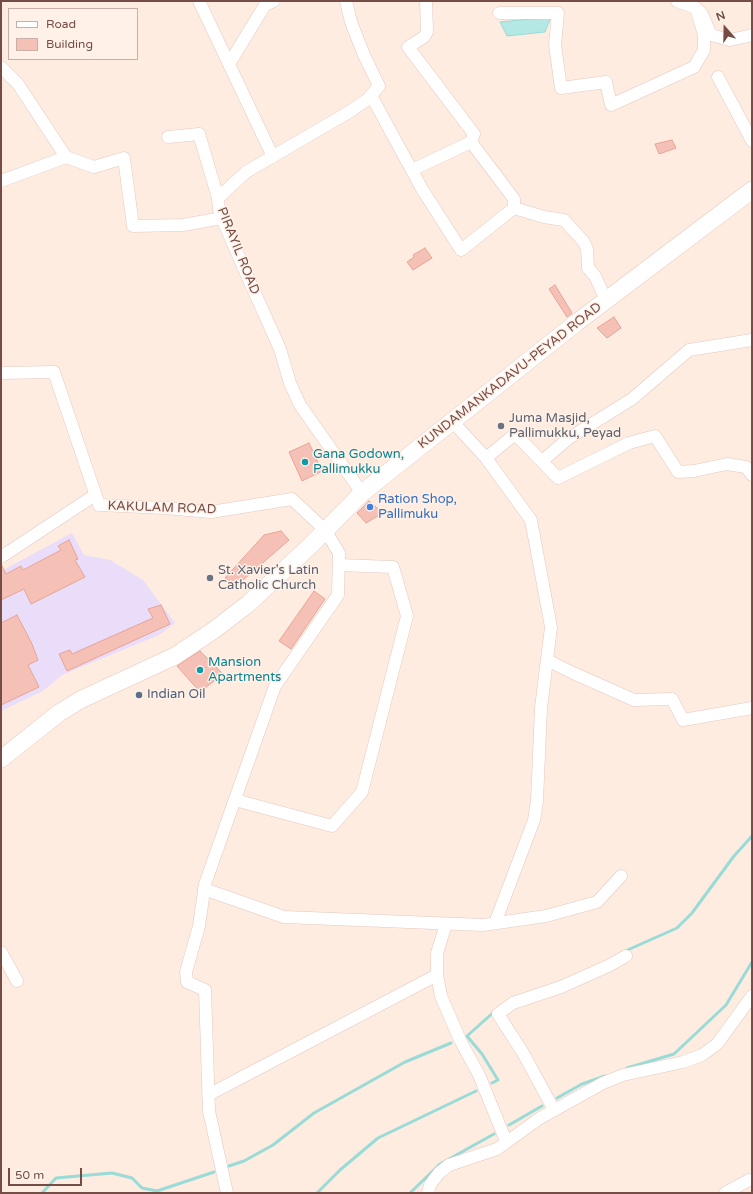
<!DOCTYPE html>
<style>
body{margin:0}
#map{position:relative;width:753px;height:1194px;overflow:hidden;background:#feece0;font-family:"Varela Round",sans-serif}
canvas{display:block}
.frame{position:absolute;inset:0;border:2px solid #764d46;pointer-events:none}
.legend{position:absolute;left:8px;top:8px;width:130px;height:52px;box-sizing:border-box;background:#fff1e8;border:1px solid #c8afa7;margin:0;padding:5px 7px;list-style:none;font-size:12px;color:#764d46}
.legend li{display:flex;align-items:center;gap:8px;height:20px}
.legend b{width:20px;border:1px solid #c8afa7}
.north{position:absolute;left:705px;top:8px;width:40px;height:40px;-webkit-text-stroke:3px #fff1e8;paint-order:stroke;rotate:340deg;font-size:11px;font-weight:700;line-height:16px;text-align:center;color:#764d46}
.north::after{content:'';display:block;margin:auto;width:14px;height:18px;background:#764d46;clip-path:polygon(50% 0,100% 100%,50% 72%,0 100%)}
.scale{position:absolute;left:8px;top:1168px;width:74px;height:18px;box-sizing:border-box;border:2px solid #764d46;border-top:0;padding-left:5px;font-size:12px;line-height:14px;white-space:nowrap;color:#764d46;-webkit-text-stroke:3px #fff1e8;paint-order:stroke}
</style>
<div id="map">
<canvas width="753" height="1194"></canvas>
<div class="frame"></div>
<ul class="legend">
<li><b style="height:5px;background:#fff"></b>Road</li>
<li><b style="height:11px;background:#f5c1b6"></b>Building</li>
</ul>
<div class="north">N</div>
<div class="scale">50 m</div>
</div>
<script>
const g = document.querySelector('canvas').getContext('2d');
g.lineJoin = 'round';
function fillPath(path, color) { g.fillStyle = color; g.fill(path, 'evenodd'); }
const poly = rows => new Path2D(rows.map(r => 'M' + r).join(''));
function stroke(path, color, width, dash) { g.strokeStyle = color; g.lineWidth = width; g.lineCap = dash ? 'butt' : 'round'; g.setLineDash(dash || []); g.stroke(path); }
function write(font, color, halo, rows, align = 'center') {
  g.font = font + ' "Varela Round",sans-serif'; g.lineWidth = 3; g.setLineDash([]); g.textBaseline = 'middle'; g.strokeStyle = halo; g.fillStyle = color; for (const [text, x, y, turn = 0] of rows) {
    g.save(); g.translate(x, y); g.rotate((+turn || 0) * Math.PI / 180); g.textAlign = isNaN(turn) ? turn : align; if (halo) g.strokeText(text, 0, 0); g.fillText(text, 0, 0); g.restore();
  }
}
fillPath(poly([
 [72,533,84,555,110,560,143,580,175,623,159,635,62,675,43,691,1,711,1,571]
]), '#e9ddfa');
const water = poly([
 [551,17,545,32,507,36,500,22,551,17]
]);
fillPath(water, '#b4e8e4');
stroke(water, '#99dbd7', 1);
stroke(poly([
 [623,952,677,928,692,913,734,856,752,836],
 [627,1068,674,1054,726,1005,752,962],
 [492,1083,498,1080,482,1054,467,1036,495,1011],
 [557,1098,582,1084,605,1076],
 [509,1125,542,1106],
 [229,1166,244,1161,273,1145,314,1113,405,1062,451,1043],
 [42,1193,56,1178,112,1173,132,1178,142,1188,157,1191,214,1172],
 [317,1193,340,1170,378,1138,476,1091],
 [410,1193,440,1164,494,1134]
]), '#99dbd7', 3);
const building = poly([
 [672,140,676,148,659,154,655,144,672,140],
 [425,248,432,258,413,270,407,262,414,257,413,255,425,248],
 [555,285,572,313,567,317,549,289,555,285],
 [614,317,621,328,607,338,597,328,614,317],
 [309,443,322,471,302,481,289,452,309,443],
 [369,501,383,513,366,523,357,513,369,501],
 [281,531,289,540,235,587,225,578,264,535,281,531],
 [69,540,78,559,75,560,85,577,31,604,24,589,1,600,1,564,6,574,21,566,23,570,61,550,58,546,69,540],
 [314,591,325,599,291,649,279,641,314,591],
 [161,605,170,624,67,671,59,654,70,650,72,654,153,618,148,609,161,605],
 [17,615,32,644,38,660,28,665,39,687,1,705,1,623,17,615],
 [200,651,223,674,200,692,177,666,200,651]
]);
fillPath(building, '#f5c1b6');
stroke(building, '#e9a395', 1);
const minor = poly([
 [199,1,273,157],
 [346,1,351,22,364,55,379,86,368,99,349,112,246,172,218,198,219,209,222,218,245,271,280,349,290,383,300,405,362,493],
 [426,1,427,32,424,37,408,47,474,134,471,142,514,199,514,208],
 [677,1,696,8,702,14,711,35,730,40,752,35],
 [499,13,558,13,555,45,561,88,606,82,611,105,694,67,704,50,704,35,696,8],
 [229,64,265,5,274,1],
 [1,67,18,84,66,157],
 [718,77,752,141],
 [368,99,373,99,422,189,461,250,514,208,544,217,564,220,584,242,587,249,588,268,595,276,606,300],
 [168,137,199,134,218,198],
 [412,170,471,142],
 [1,181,66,157,94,167,124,158,133,226,183,225,222,218],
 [1,373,54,372,99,505,165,508,211,512,292,499,325,530,339,553,338,595,275,686,205,884,199,926,186,972,187,982,205,990,209,1111,227,1193],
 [452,421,486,458,531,520,551,627,541,708,537,801,534,820,495,923],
 [486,458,515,434,558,478,629,443,655,436,678,472,694,471,727,464,746,467,752,475],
 [542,461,569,438,632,399,689,350,752,340],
 [1,557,95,495],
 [547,660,573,673,634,700,672,699,683,720,752,708],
 [235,800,332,826,362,792,407,616,393,567,339,565],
 [204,889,284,917,483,925,546,916,597,902,621,876],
 [446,924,437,953,437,975,441,996,460,1040,479,1075,506,1141],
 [1,952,17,981],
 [208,1095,437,975],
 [554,1110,523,1053,498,1014,513,1003,561,987,608,966,626,956],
 [428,1193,430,1185,439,1173,449,1165,497,1149,540,1118,603,1083,623,1075,683,1062,702,1055,717,1044,752,996],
 [725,1193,749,1180]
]);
const secondary = poly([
 [1,759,59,713,80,700,175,656,214,630,248,604,313,543,362,493,576,323,752,190]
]);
stroke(minor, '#e4c8bf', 13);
stroke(secondary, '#eac7bb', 18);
stroke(minor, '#fff', 12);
stroke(secondary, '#fff', 17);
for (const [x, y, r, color] of [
 [501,426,4,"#6b7280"],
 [305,462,4,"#0f9aa8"],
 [370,507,4,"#3f7fe0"],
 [210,578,4,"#6b7280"],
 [200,670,4,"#0f9aa8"],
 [139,695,4,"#5c6f8a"]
]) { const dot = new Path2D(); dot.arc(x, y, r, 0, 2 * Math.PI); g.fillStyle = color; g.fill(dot); stroke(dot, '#fff1e8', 1.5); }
write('13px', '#764d46', '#fff1e8', [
 ["PIRAYIL ROAD",238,251,68],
 ["KUNDAMANKADAVU-PEYAD ROAD",510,376,-38],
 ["KAKULAM ROAD",162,508,2]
]);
write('13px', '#5b616d', '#fff1e8', [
 ["Juma Masjid,",509,419],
 ["Pallimukku, Peyad",509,434],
 ["St. Xavier's Latin",218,571],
 ["Catholic Church",218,586]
], 'left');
write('13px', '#0d838f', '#fff1e8', [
 ["Gana Godown,",313,455],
 ["Pallimukku",313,470],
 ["Mansion",208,663],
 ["Apartments",208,678]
], 'left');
write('13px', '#366cbe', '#fff1e8', [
 ["Ration Shop,",378,500],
 ["Pallimuku",378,515]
], 'left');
write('13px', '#4e5e75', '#fff1e8', [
 ["Indian Oil",147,695]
], 'left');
</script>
